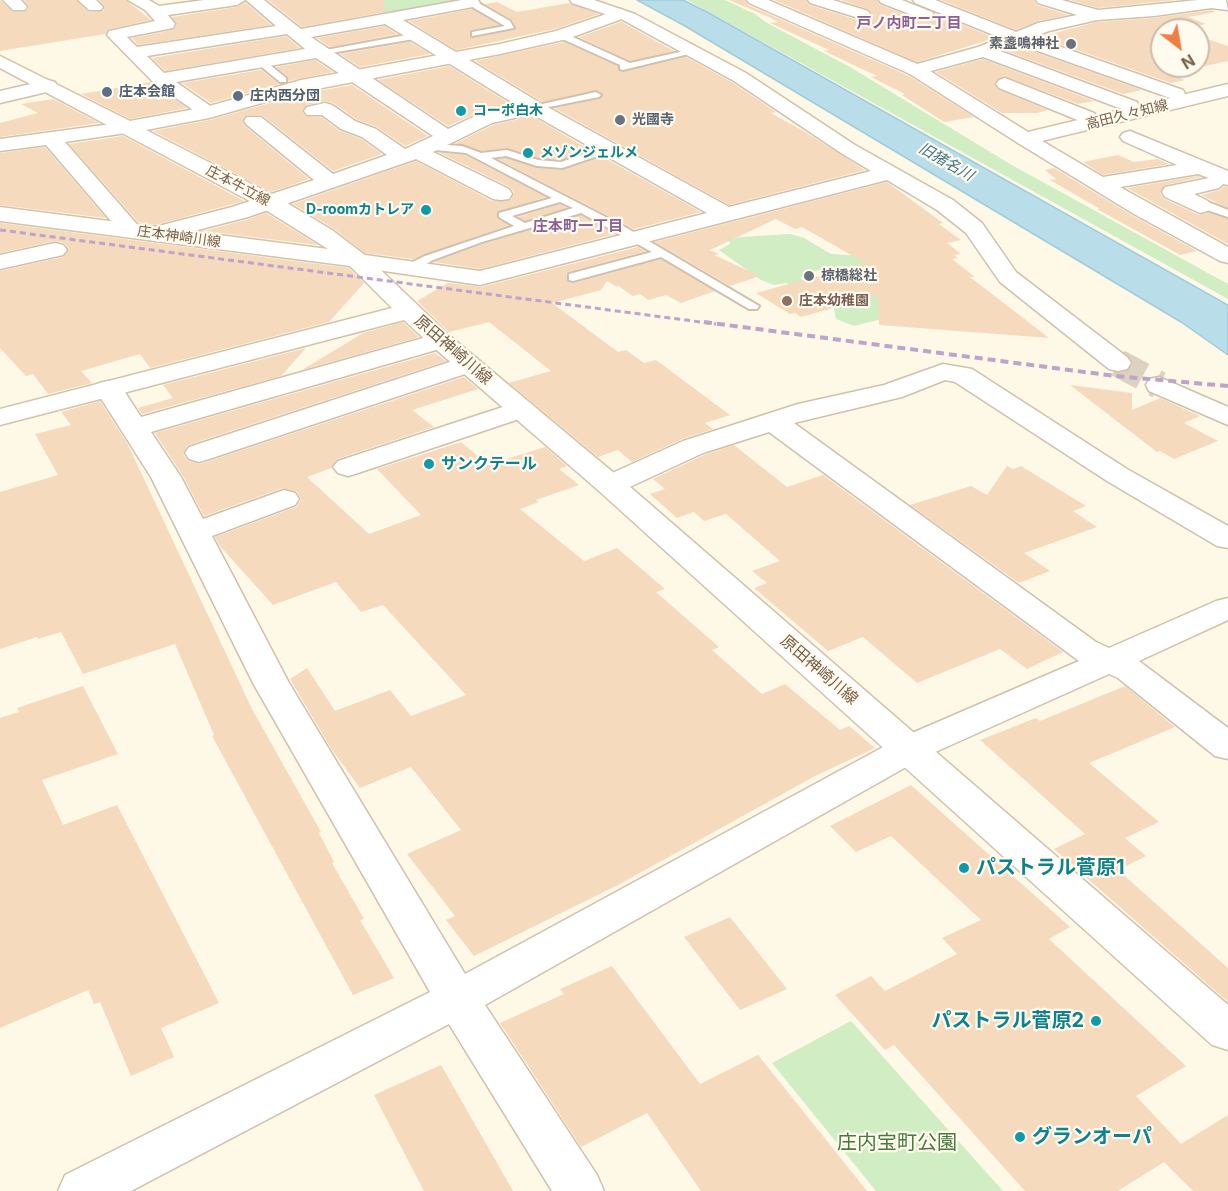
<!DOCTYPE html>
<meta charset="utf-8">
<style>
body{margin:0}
#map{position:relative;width:1228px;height:1191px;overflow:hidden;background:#fef8e7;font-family:Inter,sans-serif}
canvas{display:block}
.north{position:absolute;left:1150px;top:18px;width:60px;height:60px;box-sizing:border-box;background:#fffbef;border:2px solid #cabdad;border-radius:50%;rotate:149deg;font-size:16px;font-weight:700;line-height:24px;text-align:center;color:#7a6049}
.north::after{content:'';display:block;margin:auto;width:21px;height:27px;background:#f07e44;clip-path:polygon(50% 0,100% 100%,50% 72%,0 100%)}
</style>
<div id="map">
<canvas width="1228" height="1191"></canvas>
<div class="north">N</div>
</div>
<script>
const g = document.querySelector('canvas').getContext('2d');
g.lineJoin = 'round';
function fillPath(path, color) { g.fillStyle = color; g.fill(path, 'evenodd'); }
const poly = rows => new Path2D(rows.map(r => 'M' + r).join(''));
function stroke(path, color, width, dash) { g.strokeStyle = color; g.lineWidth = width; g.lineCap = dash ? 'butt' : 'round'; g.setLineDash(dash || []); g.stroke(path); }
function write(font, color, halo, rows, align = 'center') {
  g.font = font + ' Inter,"Noto Sans JP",sans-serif'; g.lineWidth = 4.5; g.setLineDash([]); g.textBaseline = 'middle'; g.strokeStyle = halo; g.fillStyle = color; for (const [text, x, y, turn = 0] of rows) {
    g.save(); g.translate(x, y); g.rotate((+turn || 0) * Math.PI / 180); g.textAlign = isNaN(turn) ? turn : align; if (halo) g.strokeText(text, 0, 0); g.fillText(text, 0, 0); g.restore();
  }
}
fillPath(poly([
 [364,0,472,0,389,16],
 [687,0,725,0,755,14,769,24,850,67,1010,164,1228,284,1228,299],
 [790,234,804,238,831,254,881,257,901,314,854,326,836,319,833,304,854,305,858,298,885,289,845,266,815,271,800,278,819,292,808,296,787,283,774,285,761,280,719,250,730,244,729,240,740,237],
 [851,1021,1003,1191,876,1191,772,1063]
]), '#d0edc4');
const water = poly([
 [637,0,683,0,707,12,1228,305,1228,355,1181,322,685,26,637,0]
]);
fillPath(water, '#baddea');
stroke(water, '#9fccdc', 1.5);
fillPath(poly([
 [0,0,13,12,27,11,29,7,24,0,76,0,89,12,103,11,105,7,99,0,126,0,151,20,109,29,105,34,0,51],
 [268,0,384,0,385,12,302,27],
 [729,0,745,0,748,5,909,76,974,117,944,122,902,95,905,94,871,77,877,76,824,51,829,50,770,23,778,22,771,18],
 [774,0,806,0,809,5,861,21,871,16,870,10,841,0,877,0,880,5,925,22,935,17,936,14,995,38,917,62],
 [941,0,1034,0,1037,5,1068,15,1038,21,1016,30],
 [1070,0,1175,0,1098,8],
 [245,2,271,25,138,45,132,38,173,30,177,25,172,17,237,7],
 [497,2,517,12,569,3,599,14,555,29,456,50,409,21,472,9,499,25,472,30,471,38,514,30,516,27,511,19,485,4],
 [1211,10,1216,12,1188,17,1206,24,1190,27,1199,30,1162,30,1162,66,1198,66,1198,36,1228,46,1228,61,1169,74,1185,80,1171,83,1040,37,1097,22,1154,18],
 [621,22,622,22,674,51,630,61,579,37],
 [385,26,397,34,330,47,317,38],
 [286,36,300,48,165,71,152,58],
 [410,42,430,54,360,67,340,54],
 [564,42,618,66,618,70,622,72,686,57,733,83,776,112,771,113,807,133,865,170,729,205,554,108,599,99,603,95,597,90,543,102,475,61],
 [1018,46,1142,90,1123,94,1006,51],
 [983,59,1094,101,1078,104,1004,76,994,83,997,89,1048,110,1037,113,1002,113,936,72],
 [315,60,333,72,288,81,287,76,276,67],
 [449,66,512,105,479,112,448,126,378,80],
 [261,70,279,84,211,103,182,83],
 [150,82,187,108,130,119,81,94],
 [352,85,428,136,405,146,377,127,356,119,333,103,325,101,307,105,302,111,305,116,321,117,340,131,361,139,382,154,333,171,262,115,247,115,242,121,246,127,309,179,271,192,153,131,210,120,302,94],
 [53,99,99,123,0,137,0,123,38,113,21,104],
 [532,116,590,150,561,160,538,158,508,148,481,151,456,143,493,125],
 [123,136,244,201,155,225,138,222,69,144],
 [45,147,106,218,0,205,0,153],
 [440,153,465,155,546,197,497,212,498,219,509,225,413,259,365,253,333,228,293,204,416,161,492,201,511,200,514,193,510,187],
 [1118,155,1134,162,1158,159,1169,164,1103,175,1083,162],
 [603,157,701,212,634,229,498,159,506,158,537,168,562,170],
 [1054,168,1133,216,1197,251,1180,255,1097,209,1100,209,1050,180,1056,179,1045,170],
 [1198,176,1201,177,1165,185,1160,193,1164,199,1199,215,1209,213,1228,219,1228,244,1127,188],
 [887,182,943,223,939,224,961,240,947,243,961,254,954,255,958,258,952,259,975,277,970,277,1049,338,879,325,878,295,801,317,795,313,790,314,756,293,865,263,802,227,795,229,776,219,710,250,719,254,714,255,760,276,730,286,655,242],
 [1224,186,1228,187,1228,208,1201,195,1220,190],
 [560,204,567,208,525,221,518,217],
 [266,213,318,245,204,231,249,219],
 [581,215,615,234,480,269,434,262,483,244],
 [0,223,349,268,364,283,329,322,150,368,140,354,81,371,92,383,48,394,33,374,26,376,0,348,0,271,63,257,69,250,64,243,55,241,0,253],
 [638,247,646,251,568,272,567,281,574,283,661,259,715,291,681,303,666,295,648,300,640,294,632,296,619,286,615,286,607,281,601,290,552,303,618,352,626,350,644,363,656,360,730,415,705,423,713,429,682,439,632,462,618,450,598,457,509,383,551,371,489,322,449,332,417,301,448,283,481,287],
 [403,322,419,337,302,370,363,333],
 [306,348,281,376,142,414,138,408,173,398,163,385],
 [435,353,446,361,188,445,183,454,188,461,200,464,464,377,478,389,412,410,434,427,337,459,331,468,307,477,369,534,421,515,377,469,461,442,488,465,545,447,567,466,559,469,579,485,536,500,539,502,520,509,584,561,617,548,665,589,656,592,719,647,712,650,762,694,785,684,840,730,849,726,875,748,815,776,618,885,474,956,446,920,455,916,407,854,461,830,411,767,360,788,332,750,290,679,307,668,335,711,390,690,411,716,466,695,383,605,361,612,336,582,273,605,219,545,215,537,296,507,301,500,297,492,283,488,204,516,183,476,155,433],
 [1070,385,1132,393,1132,410,1160,398,1200,416,1184,423,1218,441,1174,459,1160,451,1157,452],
 [100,401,128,445,252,709,321,832,319,833,334,862,332,863,364,919,360,920,394,978,353,995,212,736,214,735,175,644,83,674,61,632,38,639,37,637,0,649,0,492,58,475,35,434,71,425,61,412],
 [734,445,787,487,823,475,1063,652,1027,669,1000,649,917,683,863,637,828,651,754,588,767,583,752,571,780,561,726,514,704,521,694,512,677,518,650,494,665,489,653,479,704,455],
 [1007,466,1013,469,1021,466,1086,506,1073,511,1097,527,1024,553,1050,571,1019,583,910,505,971,486,987,495],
 [83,686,118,754,42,780,63,825,117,805,219,1003,161,1028,174,1057,131,1076,100,1002,94,1004,88,990,0,1028,0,718,19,712,17,708],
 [1125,686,1175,727,1089,763,1159,822,1125,838,1146,856,1118,870,1228,968,1228,1002,1054,849,1085,834,980,740,1036,718,1040,721],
 [911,785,1070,927,1049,939,1186,1066,1136,1096,1181,1144,1228,1115,1228,1191,1193,1191,1164,1162,1118,1191,1025,1191,894,1045,885,1050,835,995,871,976,885,991,957,954,942,938,981,920,891,836,856,852,830,826],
 [730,917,787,989,740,1010,684,937],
 [612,966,700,1084,758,1055,867,1191,701,1191,647,1113,581,1147,500,1023,564,994,560,989],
 [441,1065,513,1191,424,1191,374,1095]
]), '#f5dabd');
stroke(poly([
 [1118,363,1159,385]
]), '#ddd2c0', 28, [28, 14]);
const lane = poly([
 [469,1,475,1,510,21,514,28,472,36,472,32,505,26,469,5,469,1],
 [417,33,420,34,420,38,319,55,315,52,417,33],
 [558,33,564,33,630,63,693,49,697,52,623,70,620,69,620,65,558,37,558,33],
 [258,60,264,60,286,78,286,82,280,82,258,64,258,60],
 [596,92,601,95,599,97,534,110,529,107,596,92],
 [429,144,462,146,481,153,507,150,538,160,561,162,605,147,613,147,613,151,562,168,537,166,506,156,491,158,625,227,759,306,757,309,749,309,661,257,573,281,569,280,569,274,652,252,581,213,482,242,433,260,414,271,406,271,406,265,425,256,514,226,499,217,499,213,552,198,466,153,425,149,424,147,429,144],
 [560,202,573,208,525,223,512,216,560,202],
 [1208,202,1228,210,1228,217,1195,206,1208,202]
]);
const street = poly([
 [3,0,21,0,27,7,25,10,13,10,3,0],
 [78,0,96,0,103,7,101,10,89,10,78,0],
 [128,0,149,0,159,6,204,0,245,0,237,5,168,15,175,24,173,28,127,37,137,47,276,26,246,0,264,0,301,29,462,0,478,0,480,3,478,6,403,20,542,104,729,207,871,171,841,153,734,81,623,20,572,3,570,0,594,0,635,14,746,73,855,145,953,200,982,223,1016,272,1127,357,1131,363,1127,369,1118,371,1109,369,1000,282,966,233,937,210,887,180,480,285,350,266,346,261,350,256,358,254,480,271,707,213,532,114,492,123,433,152,509,189,512,194,509,199,501,200,493,199,416,159,248,217,155,241,147,239,144,234,147,229,232,207,314,180,247,125,244,121,247,117,261,117,333,174,387,155,362,137,341,129,322,115,307,115,304,111,307,107,325,103,332,105,355,121,376,129,405,149,433,136,316,58,176,82,219,112,216,116,202,116,154,83,107,35,109,31,155,21,145,10,128,0],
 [385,24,518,106,479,114,448,129,311,37,385,24],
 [287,34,305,49,164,73,147,56,287,34],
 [808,0,833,0,868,11,870,14,862,19,810,3,808,0],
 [879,0,902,0,932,12,934,15,926,20,920,18,881,3,879,0],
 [913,0,935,0,1016,32,1038,23,1077,15,1038,3,1036,0,1062,0,1098,10,1198,0,1226,0,1228,10,1211,8,1154,16,1097,20,1049,31,1033,37,1183,90,1185,94,1183,98,1176,100,1018,44,1000,51,1137,102,1139,106,1137,110,1130,112,983,57,916,75,910,74,907,70,910,66,978,47,1001,38,915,3,913,0],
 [1005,78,1094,113,1097,117,1094,121,1087,123,1080,121,999,88,996,84,999,80,1005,78],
 [48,80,55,82,57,86,55,90,0,103,0,91,48,80],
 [126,122,133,124,136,128,133,132,65,142,142,230,139,235,131,237,123,235,46,145,0,151,0,139,126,122],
 [1130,131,1228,171,1228,185,1223,184,1219,188,1194,194,1208,201,1211,206,1208,211,1200,213,1165,197,1162,192,1165,187,1209,178,1198,174,1120,187,1228,247,1228,263,1220,261,1134,214,1018,143,1015,139,1018,135,1025,133,1032,135,1103,177,1177,165,1123,141,1120,137,1123,133,1130,131],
 [55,243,63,245,67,250,63,255,0,269,0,255,55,243],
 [441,333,450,336,454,341,450,346,151,432,181,477,203,519,284,490,295,493,299,499,295,505,212,536,289,683,465,974,896,740,1079,661,769,432,703,453,621,491,610,494,599,491,595,485,599,479,683,441,798,404,884,385,943,364,972,369,1127,469,1228,526,1228,548,1217,546,1107,481,955,382,945,380,902,397,794,423,1096,642,1109,648,1216,601,1228,598,1228,620,1139,661,1228,728,1228,759,1215,756,1118,678,1109,674,922,758,485,1005,597,1175,604,1191,552,1191,449,1024,131,1191,58,1191,65,1175,430,992,253,683,151,477,95,389,99,383,109,381,119,383,141,417,441,333],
 [468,356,477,358,481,364,477,370,209,459,199,462,189,459,185,453,189,447,468,356],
 [1159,377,1228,407,1228,425,1149,391,1146,385,1149,379,1159,377],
 [521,401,531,403,535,409,531,415,358,473,348,476,338,473,333,467,338,461,521,401]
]);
const secondary = poly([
 [747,0,768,0,922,66,1028,132,1228,84,1228,96,1025,145,1018,143,910,74,749,3,747,0],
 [621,9,629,14,627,17,567,39,500,54,301,92,209,118,146,130,277,197,332,230,366,256,450,336,621,479,1228,1005,1228,1050,1212,1045,599,491,432,346,404,320,0,425,0,409,392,308,350,266,0,221,0,207,328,249,261,207,0,68,0,56,130,121,206,107,301,80,500,44,556,31,621,9]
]);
stroke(lane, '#d1c0ab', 4);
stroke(street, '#d1c0ab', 3);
stroke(secondary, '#d4c2a9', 3);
fillPath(lane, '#fff');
fillPath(street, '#fff');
fillPath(secondary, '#fff');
stroke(poly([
 [0,230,716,324]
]), '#bca4ca', 3, [6, 4]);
stroke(poly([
 [704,322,1115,376,1228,386]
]), '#bca4ca', 4, [8, 5]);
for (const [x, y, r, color] of [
 [1071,44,6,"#6b7280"],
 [107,92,6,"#5c6f8a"],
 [238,96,6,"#5c6f8a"],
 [461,111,6,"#0f9aa8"],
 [620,120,6,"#6b7280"],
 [528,153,6,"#0f9aa8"],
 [426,210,6,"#0f9aa8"],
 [809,276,6,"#6b7280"],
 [787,301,6,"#8d6e63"],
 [429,464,6,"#0f9aa8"],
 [964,868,6,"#0f9aa8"],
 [1096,1021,6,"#0f9aa8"],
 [1020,1137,6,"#0f9aa8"]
]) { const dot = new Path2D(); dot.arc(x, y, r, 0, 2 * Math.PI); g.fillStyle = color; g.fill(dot); stroke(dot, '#fffbef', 2); }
write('bold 14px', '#5b616d', '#fffbef', [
 ["素盞鳴神社",1059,44,"right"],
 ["光國寺",632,120],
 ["椋橋総社",821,276]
], 'left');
write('bold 14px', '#4e5e75', '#fffbef', [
 ["庄本会館",119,92],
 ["庄内西分団",250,96]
], 'left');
write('bold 14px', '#0d838f', '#fffbef', [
 ["コーポ白木",473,111],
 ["メゾンジェルメ",540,153],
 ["D-roomカトレア",414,210,"right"]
], 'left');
write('14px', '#7a6049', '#fffbef', [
 ["高田久々知線",1127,115,-14],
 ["庄本牛立線",238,186,28],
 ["庄本神崎川線",179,237,8]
]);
write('bold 14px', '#785e54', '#fffbef', [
 ["庄本幼稚園",799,301]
], 'left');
write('bold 15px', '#8b6197', '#fffbef', [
 ["戸ノ内町二丁目",909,23],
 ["庄本町一丁目",578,226]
]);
write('italic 15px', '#41798f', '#fffbef', [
 ["旧猪名川",946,162,30]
]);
write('16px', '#7a6049', '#fffbef', [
 ["原田神崎川線",453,350,41],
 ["原田神崎川線",819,670,41]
]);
write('bold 16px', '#0d838f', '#fffbef', [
 ["サンクテール",441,464]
], 'left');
write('bold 20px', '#0d838f', '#fffbef', [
 ["パストラル菅原1",976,868],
 ["パストラル菅原2",1084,1021,"right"],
 ["グランオーパ",1032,1137]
], 'left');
write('20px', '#487a3d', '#fffbef', [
 ["庄内宝町公園",897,1143]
]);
</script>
